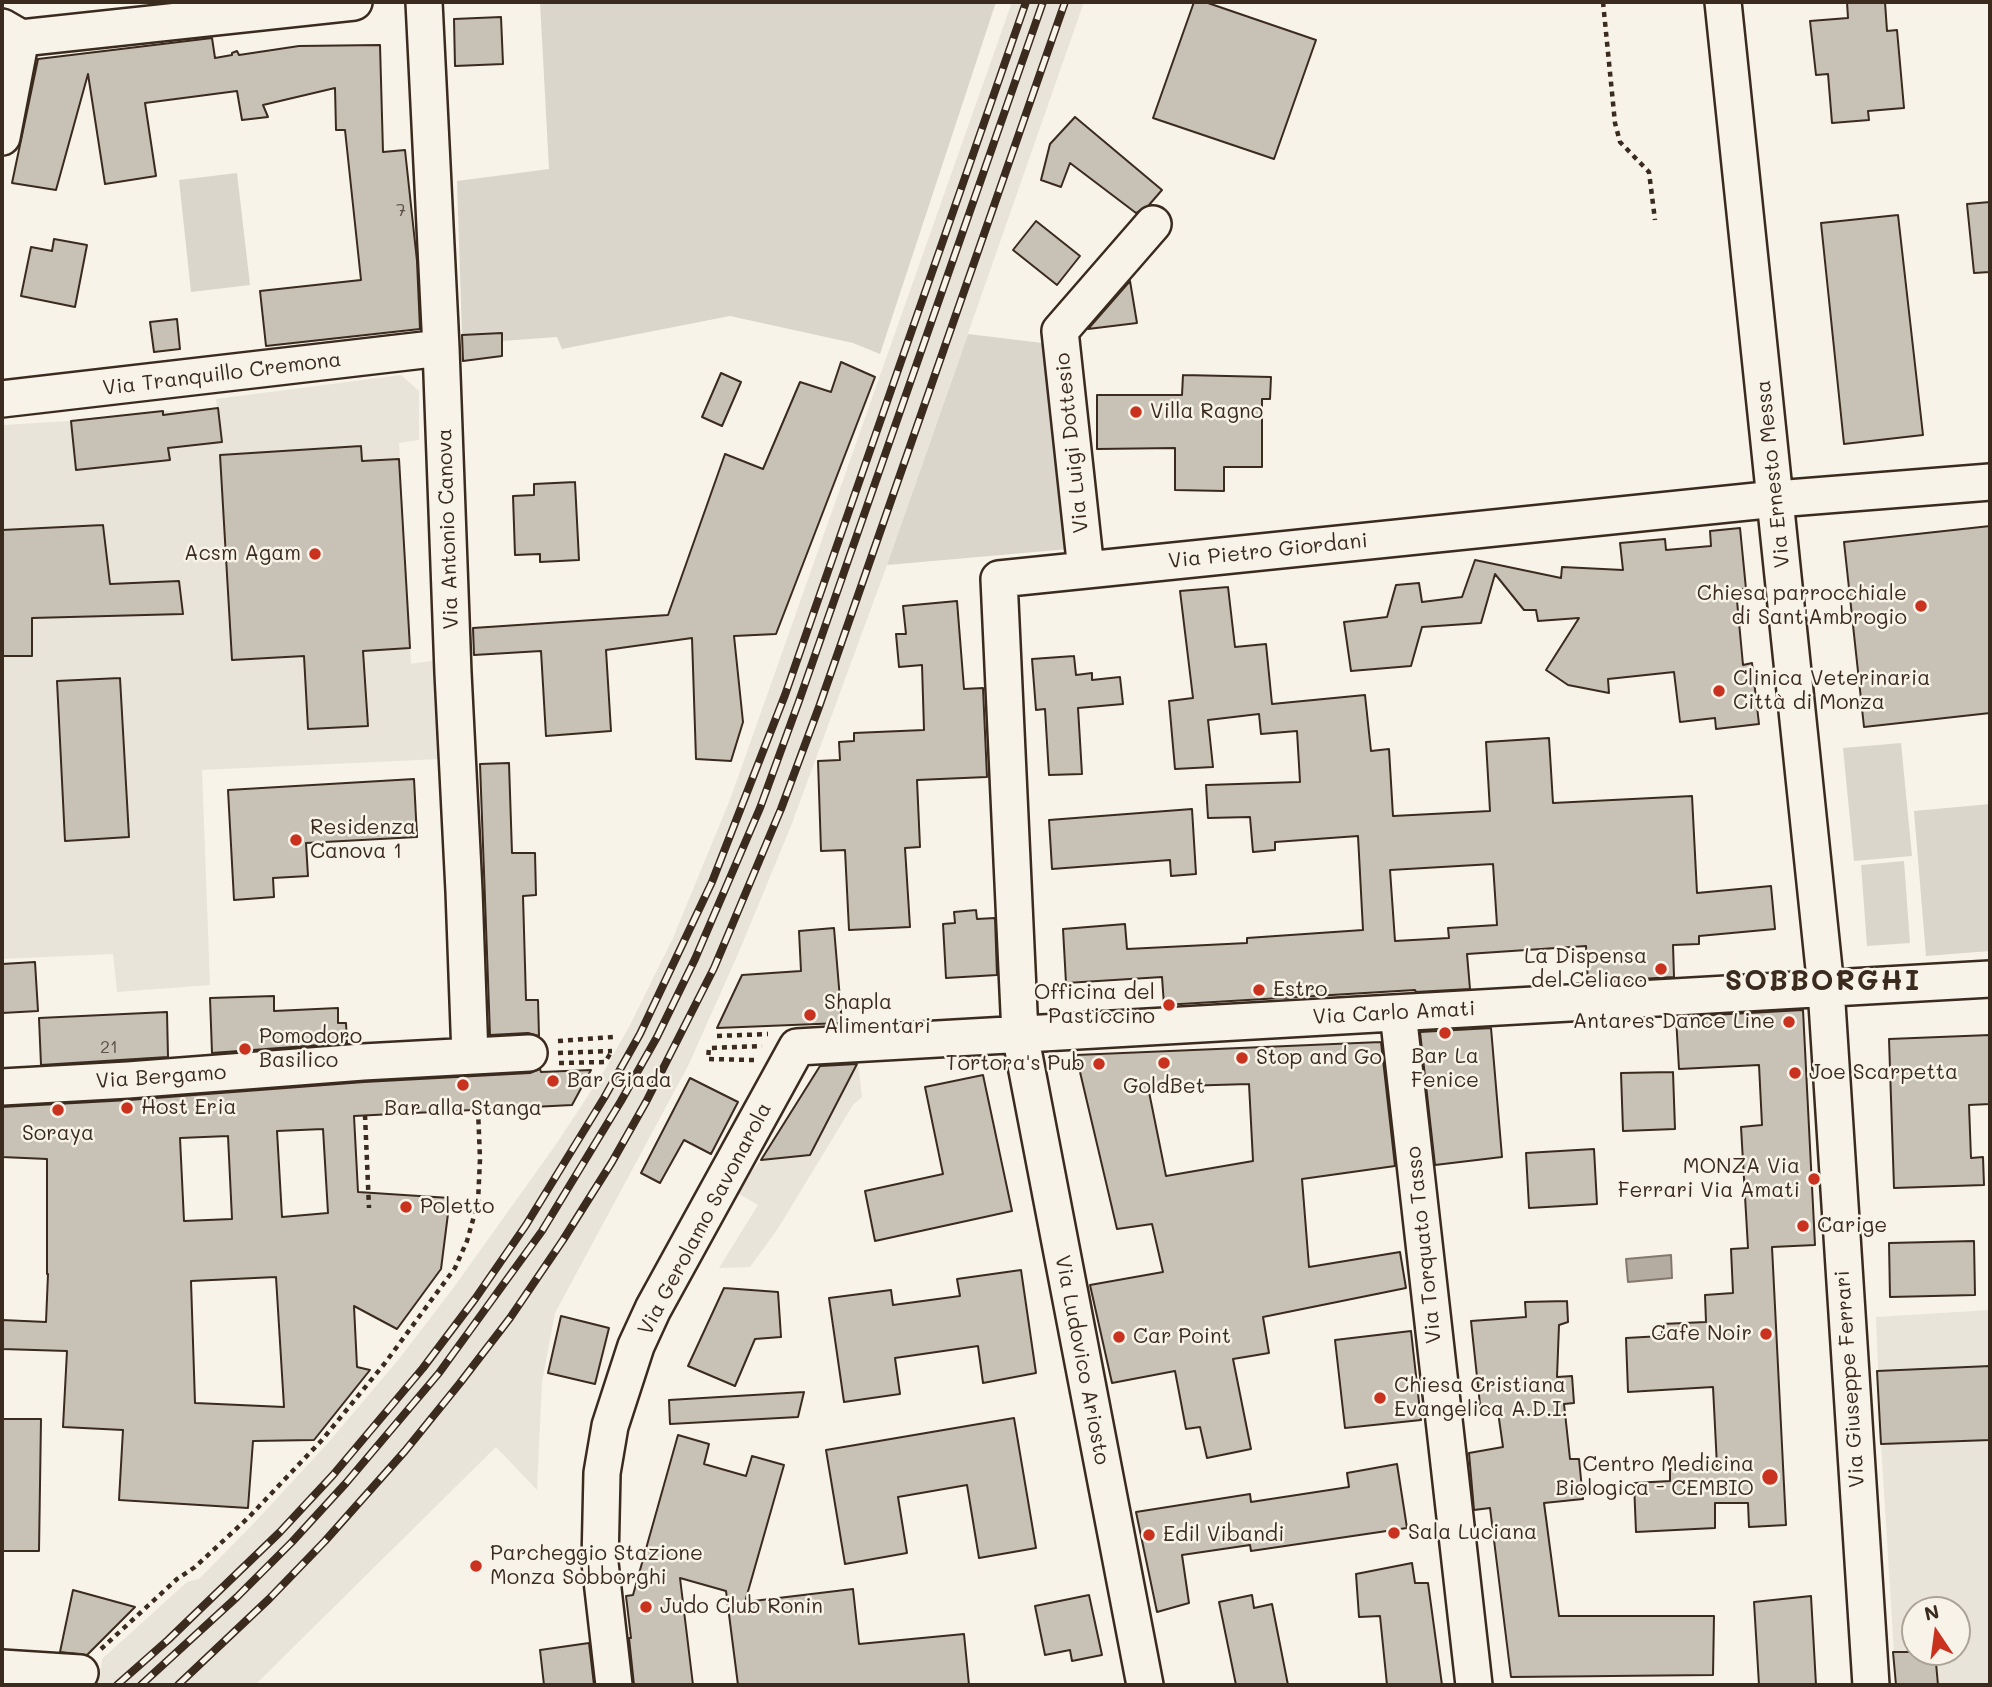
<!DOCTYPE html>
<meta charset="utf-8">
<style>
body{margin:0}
#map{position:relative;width:1992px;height:1687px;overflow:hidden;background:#f7f3e8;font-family:Mali,sans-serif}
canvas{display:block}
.frame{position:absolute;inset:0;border:4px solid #3b2a1e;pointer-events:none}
.north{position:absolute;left:1901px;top:1596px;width:70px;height:70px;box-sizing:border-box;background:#f7f3e8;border:2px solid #aca397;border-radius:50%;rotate:347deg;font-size:19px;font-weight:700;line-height:28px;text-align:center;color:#3b2a1e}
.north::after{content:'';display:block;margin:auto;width:24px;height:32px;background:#c8321e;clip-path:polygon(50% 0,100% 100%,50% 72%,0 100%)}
</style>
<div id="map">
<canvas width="1992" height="1687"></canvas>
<div class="frame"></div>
<div class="north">N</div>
</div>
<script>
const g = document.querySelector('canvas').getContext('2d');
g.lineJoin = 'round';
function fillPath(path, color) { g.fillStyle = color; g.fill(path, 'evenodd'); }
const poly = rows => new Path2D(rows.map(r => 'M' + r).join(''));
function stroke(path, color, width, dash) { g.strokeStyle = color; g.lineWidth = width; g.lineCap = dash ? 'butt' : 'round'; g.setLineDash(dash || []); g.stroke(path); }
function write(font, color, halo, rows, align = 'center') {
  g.font = font + ' Mali,sans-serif'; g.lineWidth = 5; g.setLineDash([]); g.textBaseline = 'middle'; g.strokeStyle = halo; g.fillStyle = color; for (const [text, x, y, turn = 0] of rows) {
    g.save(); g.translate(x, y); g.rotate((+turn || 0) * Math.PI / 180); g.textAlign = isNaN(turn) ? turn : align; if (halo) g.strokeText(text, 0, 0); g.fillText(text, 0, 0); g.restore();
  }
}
fillPath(poly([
 [1012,2,1084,2,887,565,791,826,738,954,688,1066,555,1313,542,1382,537,1490,496,1447,255,1685,81,1685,101,1668,102,1659,187,1582,199,1579,256,1521,327,1444,399,1359,454,1287,557,1143,604,1071,629,1027,673,938,731,797],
 [401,375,419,391,419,440,399,443,411,664,437,660,440,759,202,770,210,985,117,992,113,954,2,959,2,434,4,425,71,421,163,411,191,411,217,408,216,399],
 [823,1061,858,1062,862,1097,853,1105,777,1230,750,1267,719,1268,758,1205,734,1191,761,1160],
 [1990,1310,1990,1685,1896,1685,1881,1444,1876,1317],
 [1915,1610,1957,1610,1957,1652,1915,1652]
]), '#e9e4d9');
fillPath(poly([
 [540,2,996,2,880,354,853,343,730,316,562,349,557,337,502,341,502,333,462,335,457,181,549,169],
 [237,173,250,285,191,292,179,180],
 [968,334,1051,344,1069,549,887,565],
 [1901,743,1912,856,1854,861,1843,748],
 [1990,804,1990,951,1926,956,1914,811],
 [1904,861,1910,943,1867,946,1861,865]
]), '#dbd6cb');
const water = poly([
 [1671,1255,1672,1278,1628,1282,1626,1259,1671,1255]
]);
fillPath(water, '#b4aca0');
stroke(water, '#84786c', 2);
const building = poly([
 [1194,2,1205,2,1316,40,1274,159,1153,118,1194,2],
 [1847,2,1885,2,1887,31,1897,30,1904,108,1868,111,1869,120,1832,123,1828,74,1816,75,1810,21,1848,18,1847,2],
 [501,17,503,64,455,66,454,19,501,17],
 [212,38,215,58,232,55,232,53,237,51,239,55,299,46,380,45,383,152,405,150,417,261,420,329,266,346,260,291,361,280,345,130,336,130,335,88,263,105,268,117,242,120,237,91,145,103,156,176,105,184,88,74,56,190,12,183,38,59,212,38],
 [1075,117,1162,190,1149,205,1136,213,1070,163,1061,187,1041,180,1050,144,1075,117],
 [1990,202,1990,272,1974,273,1967,204,1990,202],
 [1898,215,1923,435,1844,444,1821,223,1898,215],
 [1036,221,1080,256,1057,285,1013,250,1036,221],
 [54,239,87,245,75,307,21,296,31,247,52,251,54,239],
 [1130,281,1137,323,1088,329,1130,281],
 [177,319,180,349,154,352,150,322,177,319],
 [502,333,502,356,463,361,462,335,502,333],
 [841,362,875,377,776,634,734,636,743,722,731,761,696,759,692,638,606,650,611,731,546,736,541,651,474,655,473,628,668,615,725,454,763,469,800,382,831,392,841,362],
 [721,373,741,382,722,426,702,417,721,373],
 [1183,375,1271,377,1270,399,1262,399,1262,467,1224,467,1224,491,1175,490,1175,448,1097,449,1097,395,1182,395,1183,375],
 [218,408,222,442,168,448,170,460,76,470,71,421,163,411,163,415,218,408],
 [361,446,362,461,399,459,410,648,363,651,368,726,308,729,304,656,232,660,220,455,361,446],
 [575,482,579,560,540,562,540,554,515,555,513,496,534,495,534,484,575,482],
 [103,525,110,584,179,581,183,614,32,618,32,656,2,656,2,530,103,525],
 [1990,526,1990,713,1864,727,1844,542,1990,526],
 [1740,528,1746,589,1736,590,1743,665,1752,663,1759,724,1716,729,1715,718,1680,722,1674,672,1608,679,1609,693,1568,685,1546,670,1579,618,1538,621,1536,610,1524,610,1495,574,1481,623,1422,627,1411,666,1351,671,1344,622,1387,617,1396,585,1419,583,1422,602,1462,597,1475,560,1561,578,1562,567,1623,570,1620,543,1665,539,1666,550,1711,546,1710,531,1740,528],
 [1228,587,1235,647,1266,644,1272,704,1365,695,1371,751,1389,749,1393,816,1490,811,1486,742,1549,738,1553,803,1692,796,1697,893,1771,886,1775,929,1699,936,1699,944,1673,945,1674,977,1588,982,1586,946,1467,954,1470,989,1416,992,1415,990,1164,1005,1162,977,1066,983,1063,929,1125,924,1127,949,1247,943,1247,938,1363,930,1358,836,1275,842,1275,850,1253,852,1250,817,1208,818,1206,785,1300,782,1297,731,1261,734,1259,714,1208,720,1213,767,1175,769,1169,701,1193,698,1180,591,1228,587],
 [1493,864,1497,925,1448,928,1449,938,1395,941,1390,870,1493,864],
 [957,601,964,689,983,688,987,777,917,780,920,847,905,848,910,927,849,930,845,850,821,851,818,761,840,760,839,742,854,741,854,733,924,730,922,665,899,667,896,634,906,634,903,606,957,601],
 [1074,656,1076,675,1092,673,1092,680,1120,677,1123,704,1078,708,1082,774,1049,775,1045,709,1036,710,1032,659,1074,656],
 [120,678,129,837,65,841,57,681,120,678],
 [509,763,512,853,535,853,536,895,523,896,526,1000,538,1000,539,1036,528,1033,490,1035,480,764,509,763],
 [414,779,417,837,306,843,308,876,273,878,274,897,234,900,228,790,414,779],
 [1192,809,1196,874,1171,876,1170,860,1052,869,1049,820,1192,809],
 [976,910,977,919,995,918,997,975,946,978,943,924,955,923,954,912,976,910],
 [834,928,842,1023,717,1028,742,975,801,971,799,931,834,928],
 [35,962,38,1011,2,1013,2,964,35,962],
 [274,996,274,1011,338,1008,338,1023,346,1023,347,1043,212,1053,210,998,274,996],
 [1803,1010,1815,1245,1772,1247,1786,1525,1749,1527,1748,1503,1715,1503,1715,1528,1636,1532,1634,1483,1670,1481,1670,1468,1717,1466,1713,1387,1628,1392,1626,1338,1662,1336,1662,1324,1706,1322,1705,1295,1733,1293,1731,1249,1748,1248,1741,1127,1762,1125,1759,1065,1679,1069,1676,1017,1803,1010],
 [167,1012,168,1057,41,1065,39,1018,167,1012],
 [1491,1028,1502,1157,1435,1165,1420,1032,1491,1028],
 [1990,1035,1990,1104,1969,1105,1971,1158,1983,1157,1984,1185,1894,1188,1889,1039,1990,1035],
 [1381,1042,1395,1166,1302,1179,1309,1267,1400,1252,1406,1288,1263,1317,1269,1353,1233,1359,1251,1449,1207,1458,1200,1427,1186,1429,1175,1371,1112,1383,1090,1285,1163,1272,1152,1224,1117,1229,1076,1055,1381,1042],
 [1249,1084,1253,1161,1166,1176,1148,1087,1249,1084],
 [857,1064,810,1155,761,1160,820,1066,857,1064],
 [540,1069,541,1072,591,1070,572,1105,354,1116,358,1192,450,1198,441,1269,397,1329,354,1306,357,1367,370,1370,314,1440,253,1441,248,1508,119,1500,123,1430,63,1427,67,1351,2,1349,2,1320,46,1322,48,1274,47,1274,47,1159,2,1157,2,1107,129,1100,364,1082,530,1073,540,1069],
 [323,1129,328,1213,282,1217,277,1131,323,1129],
 [228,1136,232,1219,184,1221,180,1138,228,1136],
 [276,1277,284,1407,195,1403,191,1281,276,1277],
 [1673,1072,1675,1129,1623,1131,1621,1073,1673,1072],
 [983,1075,1012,1211,875,1241,865,1191,943,1174,925,1087,983,1075],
 [690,1078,738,1102,711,1154,684,1140,660,1183,641,1173,690,1078],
 [1594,1149,1597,1204,1529,1208,1526,1153,1594,1149],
 [1974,1241,1975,1295,1890,1297,1889,1243,1974,1241],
 [1021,1270,1036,1373,983,1383,978,1346,895,1358,900,1394,844,1402,829,1298,891,1290,893,1305,960,1296,957,1279,1021,1270],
 [724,1288,778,1292,781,1337,755,1339,735,1386,688,1366,724,1288],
 [1567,1301,1568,1322,1559,1325,1557,1377,1572,1376,1574,1403,1564,1404,1570,1459,1579,1459,1583,1499,1544,1503,1559,1616,1714,1616,1713,1675,1511,1677,1490,1508,1474,1510,1469,1453,1503,1447,1498,1412,1481,1414,1471,1321,1526,1317,1525,1302,1567,1301],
 [561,1316,609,1328,595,1384,548,1373,561,1316],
 [1411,1331,1421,1420,1345,1428,1335,1340,1411,1331],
 [1990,1366,1990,1440,1881,1444,1877,1371,1990,1366],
 [804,1392,798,1417,670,1424,669,1400,804,1392],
 [1014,1418,1036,1548,979,1558,967,1485,898,1497,907,1553,845,1564,826,1450,1014,1418],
 [2,1419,41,1419,39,1551,2,1551,2,1419],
 [678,1435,709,1444,704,1464,746,1476,752,1456,784,1465,745,1602,853,1589,859,1644,964,1634,969,1685,738,1685,726,1591,680,1578,693,1685,634,1685,629,1638,631,1638,626,1596,633,1595,678,1435],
 [1397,1464,1407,1528,1251,1551,1250,1545,1182,1555,1189,1603,1157,1612,1136,1512,1250,1494,1251,1502,1349,1487,1347,1473,1397,1464],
 [1412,1563,1415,1583,1428,1583,1442,1685,1387,1685,1380,1616,1359,1617,1356,1574,1412,1563],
 [73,1590,135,1607,87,1655,60,1652,73,1590],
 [1089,1595,1102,1655,1072,1661,1070,1650,1045,1655,1035,1606,1089,1595],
 [1252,1595,1254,1608,1272,1604,1288,1685,1236,1685,1219,1602,1252,1595],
 [1811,1596,1816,1685,1759,1685,1754,1602,1811,1596],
 [589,1643,594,1685,544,1685,540,1650,589,1643],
 [1893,1652,1935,1652,1938,1685,1896,1685,1893,1652]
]);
fillPath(building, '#c8c1b6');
stroke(building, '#3b2a1e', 2);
const minor = poly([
 [424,2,441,348,453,673,464,891,470,1056],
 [1723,2,1826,988,1871,1685],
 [2,27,21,38,354,2],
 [2,137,21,38],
 [2,399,441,348],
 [1086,570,1060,331,1153,224],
 [1398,1013,1474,1685],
 [2,1087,128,1080,363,1062,529,1053],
 [2,1668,80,1673],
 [614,1685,600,1563,602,1473,610,1426,636,1346,653,1309,797,1047,1990,979],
 [1145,1685,1020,1034,999,579,1776,499,1990,482]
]);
stroke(minor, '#3b2a1e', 40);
stroke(poly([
 [1603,2,1615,123,1620,142,1649,172,1655,220],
 [717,1036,768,1034],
 [558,1041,613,1037],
 [558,1053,612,1051],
 [754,1060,708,1059,709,1048,762,1046],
 [559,1063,605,1062,612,1051],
 [365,1115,369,1208],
 [101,1649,177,1579,195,1567,249,1517,322,1440,385,1363,455,1268,467,1241,478,1202,480,1159,478,1109]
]), '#3b2a1e', 4.5, [5, 5]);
stroke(minor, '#f7f3e8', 35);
const rail = poly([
 [117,1685,168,1640,280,1532,333,1475,423,1368,475,1299,526,1225,604,1098,640,1034,712,882,785,695,1026,2],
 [141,1685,237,1597,292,1542,346,1483,439,1373,542,1231,621,1101,657,1037,695,959,760,808,799,701,1043,2],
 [178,1685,269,1599,325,1541,405,1451,460,1383,510,1318,563,1240,612,1162,646,1102,714,968,781,809,819,707,1065,2]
]);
stroke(rail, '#3b2a1e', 8);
stroke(rail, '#f7f3e8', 5, [16]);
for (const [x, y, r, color] of [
 [1136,412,7,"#c8321e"],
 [315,554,7,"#c8321e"],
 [1921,606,7,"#c8321e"],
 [1719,691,7,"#c8321e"],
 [296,840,7,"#c8321e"],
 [1661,969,7,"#c8321e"],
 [1259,990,7,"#c8321e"],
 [1169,1005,7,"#c8321e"],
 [810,1015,7,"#c8321e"],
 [1789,1022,7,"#c8321e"],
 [1445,1033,7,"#c8321e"],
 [245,1049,7,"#c8321e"],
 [1242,1058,7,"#c8321e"],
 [1164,1063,7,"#c8321e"],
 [1099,1064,7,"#c8321e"],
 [1795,1073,7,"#c8321e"],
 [553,1081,7,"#c8321e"],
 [463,1085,7,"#c8321e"],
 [127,1108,7,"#c8321e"],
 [58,1110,7,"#c8321e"],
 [1814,1179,7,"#c8321e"],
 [406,1207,7,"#c8321e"],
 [1803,1226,7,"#c8321e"],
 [1766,1334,7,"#c8321e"],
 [1119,1337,7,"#c8321e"],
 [1380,1398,7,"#c8321e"],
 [1770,1477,9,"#c8321e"],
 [1394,1533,7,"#c8321e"],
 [1149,1535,7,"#c8321e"],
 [476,1566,7,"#c8321e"],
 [646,1607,7,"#c8321e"]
]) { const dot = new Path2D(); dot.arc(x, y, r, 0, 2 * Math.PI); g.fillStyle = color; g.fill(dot); stroke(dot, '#f7f3e8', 2.5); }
write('18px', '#5e5044', null, [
 ["7",401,210],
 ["21",109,1047]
]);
write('21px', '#3b2a1e', '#f7f3e8', [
 ["Via Tranquillo Cremona",222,374,-7],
 ["Via Luigi Dottesio",1072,443,-96],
 ["Via Ernesto Messa",1773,474,-96],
 ["Via Antonio Canova",448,529,-92],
 ["Via Pietro Giordani",1268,551,-6],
 ["Via Carlo Amati",1394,1013,-3],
 ["Via Bergamo",161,1077,-4],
 ["Via Gerolamo Savonarola",705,1219,-62],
 ["Via Torquato Tasso",1424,1245,-96],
 ["Via Ludovico Ariosto",1082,1360,79],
 ["Via Giuseppe Ferrari",1850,1379,-94]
]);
write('21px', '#3b2a1e', '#f7f3e8', [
 ["Villa Ragno",1150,412],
 ["Acsm Agam",301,554,"right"],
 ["Chiesa parrocchiale",1907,594,"right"],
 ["di Sant'Ambrogio",1907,618,"right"],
 ["Clinica Veterinaria",1733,679],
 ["Città di Monza",1733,703],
 ["Residenza",310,828],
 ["Canova 1",310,852],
 ["La Dispensa",1647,957,"right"],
 ["del Celiaco",1647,981,"right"],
 ["Estro",1273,990],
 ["Officina del",1155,993,"right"],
 ["Pasticcino",1155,1017,"right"],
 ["Shapla",824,1003],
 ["Alimentari",824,1027],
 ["Antares Dance Line",1775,1022,"right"],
 ["Pomodoro",259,1037],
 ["Basilico",259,1061],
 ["Bar La",1445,1057,"center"],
 ["Fenice",1445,1081,"center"],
 ["Stop and Go",1256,1058],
 ["Tortora's Pub",1085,1064,"right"],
 ["Joe Scarpetta",1809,1073],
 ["Bar Giada",567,1081],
 ["GoldBet",1164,1087,"center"],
 ["Host Eria",141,1108],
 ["Bar alla Stanga",463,1109,"center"],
 ["Soraya",58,1134,"center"],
 ["MONZA Via",1800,1167,"right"],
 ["Ferrari Via Amati",1800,1191,"right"],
 ["Poletto",420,1207],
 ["Carige",1817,1226],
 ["Cafe Noir",1752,1334,"right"],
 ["Car Point",1133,1337],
 ["Chiesa Cristiana",1394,1386],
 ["Evangelica A.D.I.",1394,1410],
 ["Centro Medicina",1754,1465,"right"],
 ["Biologica - CEMBIO",1754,1489,"right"],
 ["Sala Luciana",1408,1533],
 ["Edil Vibandi",1163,1535],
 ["Parcheggio Stazione",490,1554],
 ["Monza Sobborghi",490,1578],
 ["Judo Club Ronin",660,1607]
], 'left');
g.letterSpacing = '2px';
write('bold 28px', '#3b2a1e', '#f7f3e8', [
 ["SOBBORGHI",1823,981]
]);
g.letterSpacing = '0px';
</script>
